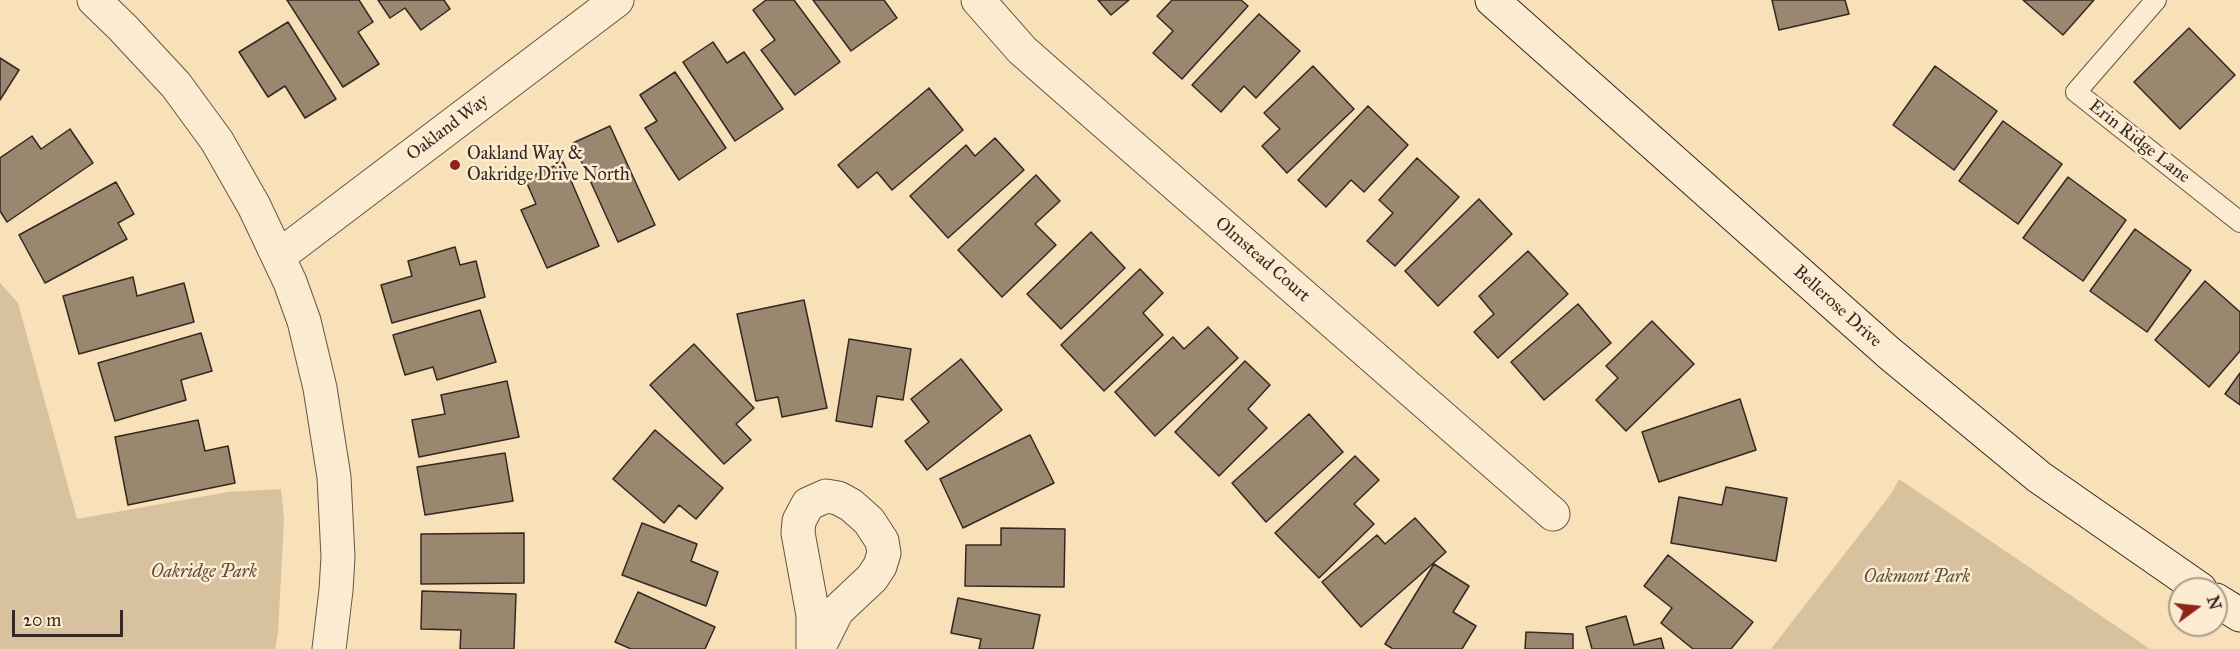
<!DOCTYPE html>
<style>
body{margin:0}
#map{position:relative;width:2240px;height:649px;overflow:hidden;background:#f8e0b8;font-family:"IM FELL Great Primer",serif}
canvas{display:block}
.north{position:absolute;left:2168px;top:577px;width:60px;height:60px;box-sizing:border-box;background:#faebd1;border:2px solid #ab9d8b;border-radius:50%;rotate:75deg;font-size:16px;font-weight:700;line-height:24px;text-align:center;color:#352721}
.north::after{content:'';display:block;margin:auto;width:21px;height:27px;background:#8f2418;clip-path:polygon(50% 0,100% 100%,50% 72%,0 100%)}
.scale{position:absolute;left:12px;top:610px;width:111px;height:27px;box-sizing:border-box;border:3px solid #352721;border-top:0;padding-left:8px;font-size:18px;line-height:21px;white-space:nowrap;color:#352721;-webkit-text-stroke:4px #faebd1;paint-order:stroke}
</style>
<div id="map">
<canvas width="2240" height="649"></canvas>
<div class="north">N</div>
<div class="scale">20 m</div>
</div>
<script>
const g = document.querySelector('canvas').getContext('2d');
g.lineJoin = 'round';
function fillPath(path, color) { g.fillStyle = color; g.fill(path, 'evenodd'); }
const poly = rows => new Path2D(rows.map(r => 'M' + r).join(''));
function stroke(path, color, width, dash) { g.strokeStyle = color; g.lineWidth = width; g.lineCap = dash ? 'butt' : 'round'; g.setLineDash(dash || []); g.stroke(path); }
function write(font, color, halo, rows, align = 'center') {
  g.font = font + ' "IM FELL Great Primer",serif'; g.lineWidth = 5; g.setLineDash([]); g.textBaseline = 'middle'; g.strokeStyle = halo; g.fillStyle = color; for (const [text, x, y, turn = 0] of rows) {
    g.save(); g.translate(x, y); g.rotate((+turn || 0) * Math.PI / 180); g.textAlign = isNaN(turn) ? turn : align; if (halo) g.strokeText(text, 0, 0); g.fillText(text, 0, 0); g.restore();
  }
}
fillPath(poly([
 [0,283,18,303,77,519,228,492,281,489,284,519,278,633,275,649,0,649],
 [1899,479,2150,649,1771,649,1891,494]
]), '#d7c19e');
const building = poly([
 [287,0,359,0,373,22,358,32,379,64,343,87,287,0],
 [378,0,444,0,450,9,421,30,405,8,390,18,378,0],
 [766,0,794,0,840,62,795,95,761,50,775,40,753,10,766,0],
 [813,0,884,0,897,18,851,51,813,0],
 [1098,0,1129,0,1111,15,1098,0],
 [1172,0,1241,0,1248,6,1182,79,1153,53,1173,31,1157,16,1172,0],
 [1772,0,1845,0,1849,14,1779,30,1772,0],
 [2023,0,2094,0,2063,35,2023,0],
 [1259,14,1300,51,1256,98,1244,86,1221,112,1192,85,1259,14],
 [288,22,336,99,305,118,285,86,268,97,239,52,288,22],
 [2189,28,2235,75,2180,129,2134,82,2189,28],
 [713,42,727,63,744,52,783,109,735,141,683,62,713,42],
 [0,58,19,70,0,100,0,58],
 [1313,66,1354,109,1287,173,1262,146,1280,129,1264,113,1313,66],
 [1935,66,1997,111,1954,170,1893,125,1935,66],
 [675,72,726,148,679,180,645,128,657,121,640,95,675,72],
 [929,88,963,130,892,190,877,172,858,188,838,165,929,88],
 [1368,106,1408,145,1364,192,1351,180,1326,207,1298,180,1368,106],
 [2003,121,2062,164,2018,224,1959,181,2003,121],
 [610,126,655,225,618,242,573,143,610,126],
 [70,129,93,163,7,222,0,211,0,158,32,136,41,149,70,129],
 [995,138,1024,170,948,238,910,196,966,145,975,156,995,138],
 [1417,158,1459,197,1395,266,1367,241,1393,213,1379,200,1417,158],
 [563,162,599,246,547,268,521,210,536,204,525,179,563,162],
 [1036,175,1060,201,1035,224,1056,245,1002,297,958,250,1036,175],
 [2068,177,2126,220,2083,281,2023,238,2068,177],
 [116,182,134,214,118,223,127,239,45,283,19,235,116,182],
 [1479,199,1512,234,1438,306,1405,271,1479,199],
 [2135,229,2191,270,2147,332,2090,291,2135,229],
 [1091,232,1125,268,1061,329,1027,294,1091,232],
 [455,247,460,265,476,261,485,297,392,323,381,285,412,276,408,261,455,247],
 [1528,251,1568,294,1498,358,1474,332,1494,314,1479,296,1528,251],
 [1140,269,1163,293,1143,313,1163,335,1104,391,1061,345,1140,269],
 [133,277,137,296,184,283,194,322,79,354,63,296,133,277],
 [2205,281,2240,312,2240,351,2209,387,2155,340,2205,281],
 [804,300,827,408,782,417,778,397,756,401,737,314,804,300],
 [1578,304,1611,343,1544,400,1511,362,1578,304],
 [480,310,496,362,437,380,433,367,405,375,393,335,480,310],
 [1652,321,1694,364,1626,431,1596,400,1618,378,1606,366,1652,321],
 [1208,327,1238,358,1155,436,1115,392,1173,337,1184,349,1208,327],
 [201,333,212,371,181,380,186,400,115,421,98,363,201,333],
 [849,339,911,349,903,400,877,396,872,427,836,421,849,339],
 [694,344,754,408,736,424,751,440,724,464,650,385,694,344],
 [961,359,1002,410,927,470,905,441,929,422,911,399,961,359],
 [1245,361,1270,385,1248,409,1267,428,1219,476,1175,432,1245,361],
 [2240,373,2240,405,2225,394,2240,373],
 [507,381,519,437,419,457,412,420,445,414,441,395,507,381],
 [1740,399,1756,450,1659,482,1642,432,1740,399],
 [1309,414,1343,452,1266,522,1232,483,1309,414],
 [198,420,205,451,228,446,235,483,128,505,115,437,198,420],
 [655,430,723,488,696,519,679,505,664,523,613,479,655,430],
 [1030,435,1054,483,963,528,940,479,1030,435],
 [505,453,513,501,425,515,417,467,505,453],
 [1355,456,1379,480,1354,504,1374,524,1319,578,1275,533,1355,456],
 [1726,487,1787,498,1776,561,1671,543,1679,497,1722,505,1726,487],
 [1415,518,1446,552,1361,627,1322,582,1377,535,1385,544,1415,518],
 [642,523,697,544,691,561,718,572,706,606,622,575,642,523],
 [1001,528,1065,529,1064,587,965,586,966,545,1001,545,1001,528],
 [524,533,524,583,421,584,421,534,524,533],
 [1668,555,1753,622,1731,649,1693,649,1661,623,1672,608,1644,586,1668,555],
 [1434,564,1469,586,1453,612,1476,626,1462,649,1393,649,1385,644,1434,564],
 [422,591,516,594,514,649,460,649,461,630,421,629,422,591],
 [638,592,715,627,705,649,631,649,615,642,638,592],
 [958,598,1040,615,1033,649,979,649,981,639,951,633,958,598],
 [1626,616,1634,645,1661,638,1664,649,1592,649,1586,627,1626,616],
 [1526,632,1573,634,1573,649,1525,649,1526,632]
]);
fillPath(building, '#9a8770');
stroke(building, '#352721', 1.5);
const service = poly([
 [2156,0,2076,92,2240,222]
]);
const minor = poly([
 [978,0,1022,50,1048,73,1553,514],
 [813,649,813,615,798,533,799,521,808,504,826,496,838,498,851,505,869,521,882,541,884,553,880,566,872,578,837,611,818,649]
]);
const tertiary = poly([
 [94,0,123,28,176,85,217,141,254,206,290,282,304,321,320,388,334,477,338,557,336,590,329,649],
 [279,256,617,0]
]);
const secondary = poly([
 [1492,0,1889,353,2039,477,2200,589],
 [2216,600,2240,615]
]);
stroke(service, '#665547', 22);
stroke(minor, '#665547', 35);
stroke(tertiary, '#665547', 35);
stroke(secondary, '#352721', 35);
stroke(service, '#faebd1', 20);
stroke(minor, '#faebd1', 33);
stroke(tertiary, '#faebd1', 33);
stroke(secondary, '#faebd1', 33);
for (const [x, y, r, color] of [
 [455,165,6,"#8f2418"]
]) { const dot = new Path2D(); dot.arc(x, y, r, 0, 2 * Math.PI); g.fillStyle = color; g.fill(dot); stroke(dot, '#faebd1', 2); }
write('18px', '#352721', '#faebd1', [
 ["Oakland Way",448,128,-37],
 ["Erin Ridge Lane",2139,142,38],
 ["Olmstead Court",1262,260,41],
 ["Bellerose Drive",1837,307,42]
]);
write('18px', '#352721', '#faebd1', [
 ["Oakland Way &",467,155],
 ["Oakridge Drive North",467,176]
], 'left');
write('italic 18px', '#5e4e40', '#faebd1', [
 ["Oakridge Park",204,573],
 ["Oakmont Park",1917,578]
]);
</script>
